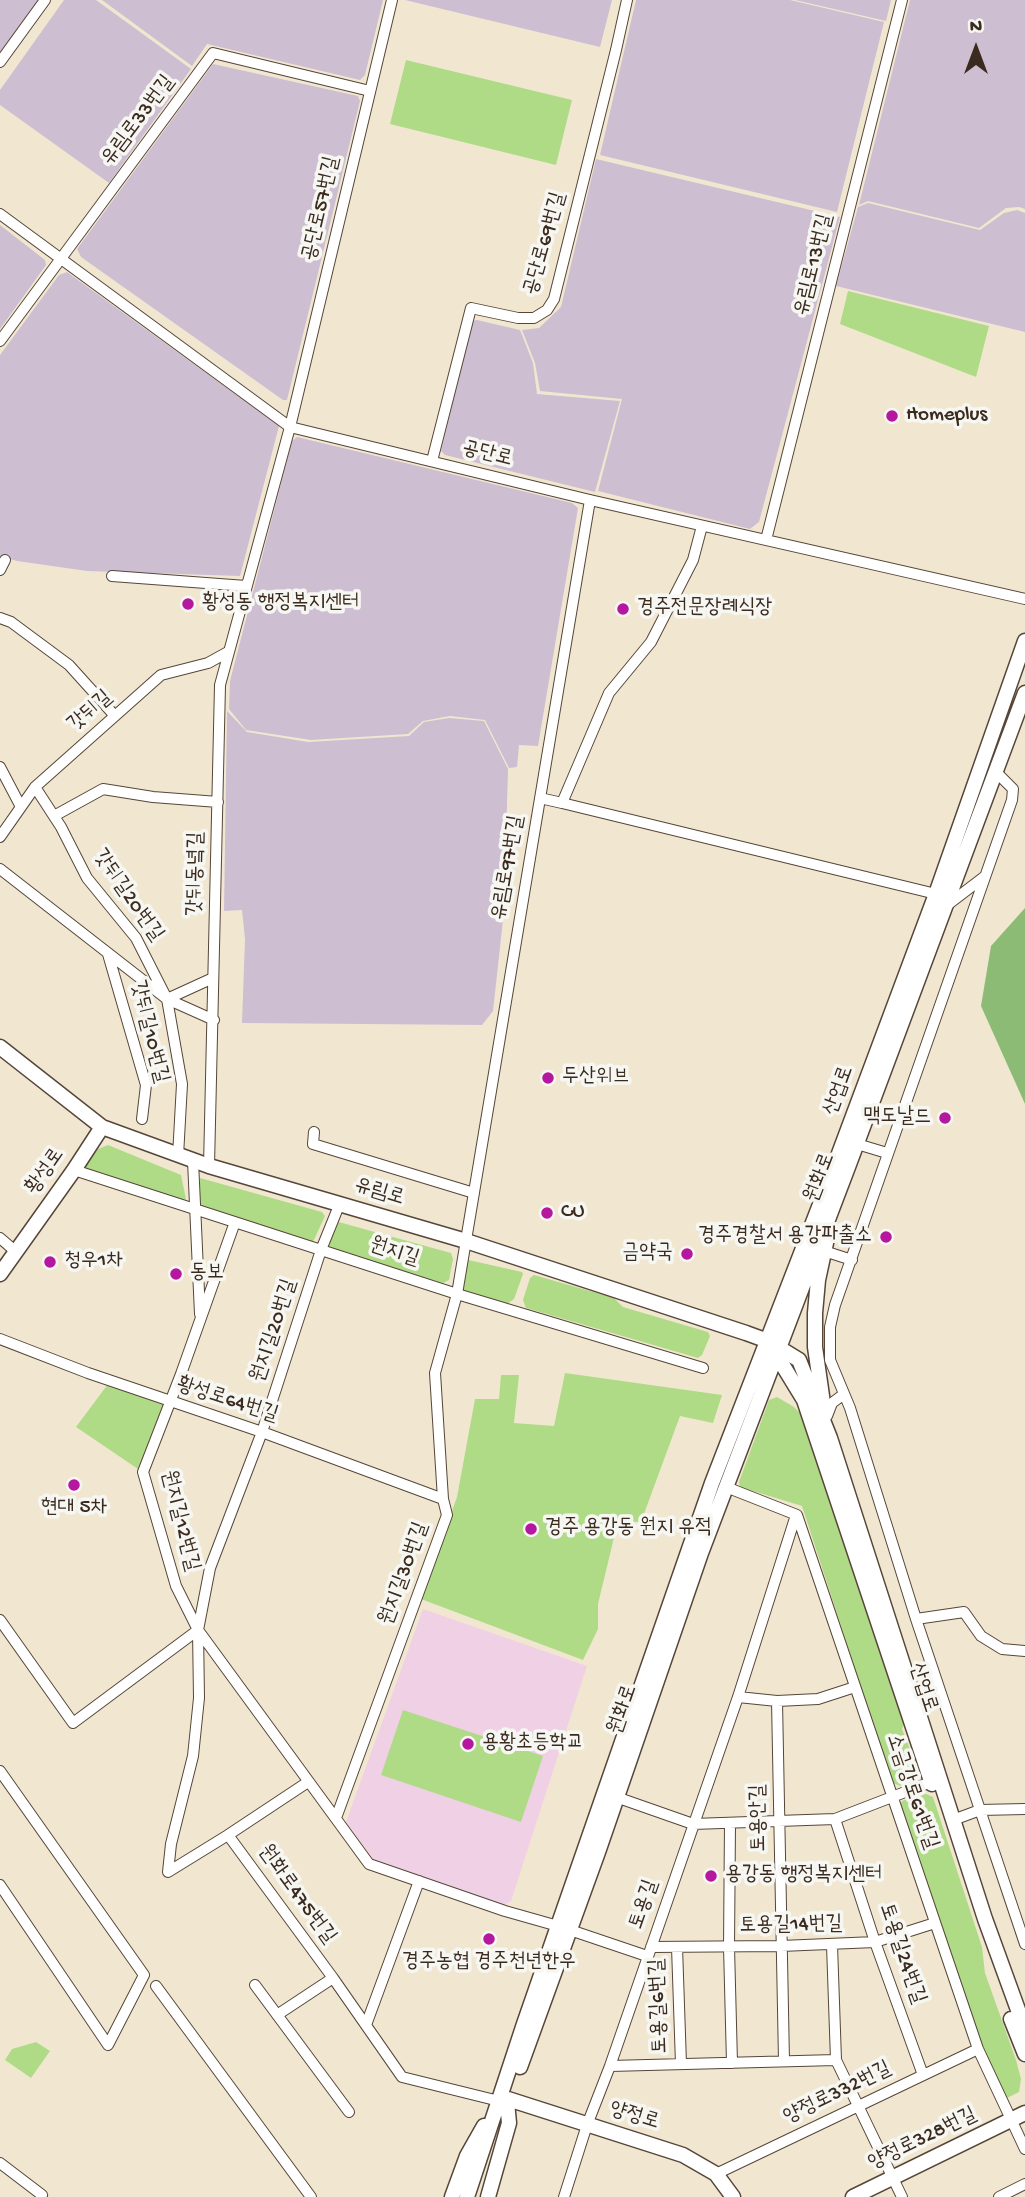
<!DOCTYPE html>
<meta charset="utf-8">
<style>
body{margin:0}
#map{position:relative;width:1025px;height:2197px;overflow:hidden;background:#f1e7d1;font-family:"Gochi Hand",sans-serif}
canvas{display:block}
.north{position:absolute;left:941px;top:14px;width:70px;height:70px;-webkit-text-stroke:5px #f6f6f2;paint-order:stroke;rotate:0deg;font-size:19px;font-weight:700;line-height:28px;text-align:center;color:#3b2a1e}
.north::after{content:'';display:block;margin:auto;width:24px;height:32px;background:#3b2a1e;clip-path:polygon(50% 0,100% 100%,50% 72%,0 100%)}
</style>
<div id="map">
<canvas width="1025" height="2197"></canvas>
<div class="north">N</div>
</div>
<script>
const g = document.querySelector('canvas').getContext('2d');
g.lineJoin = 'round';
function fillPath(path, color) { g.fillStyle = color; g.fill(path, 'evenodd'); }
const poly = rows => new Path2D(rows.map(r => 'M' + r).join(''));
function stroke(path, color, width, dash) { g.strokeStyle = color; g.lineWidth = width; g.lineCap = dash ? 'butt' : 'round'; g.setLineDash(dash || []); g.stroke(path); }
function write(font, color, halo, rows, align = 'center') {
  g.font = font + ' "Gochi Hand","Poor Story",sans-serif'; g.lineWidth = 7; g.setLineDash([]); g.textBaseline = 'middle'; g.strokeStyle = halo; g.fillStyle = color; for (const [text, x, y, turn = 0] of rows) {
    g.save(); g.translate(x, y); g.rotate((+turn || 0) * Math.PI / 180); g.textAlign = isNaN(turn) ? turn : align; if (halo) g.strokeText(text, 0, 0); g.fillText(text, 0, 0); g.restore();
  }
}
fillPath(poly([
 [423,1609,587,1666,511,1901,502,1906,409,1874,373,1859,346,1822]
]), '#f0d0e5');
fillPath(poly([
 [0,0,38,0,0,52],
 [64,0,96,0,191,69,109,183,0,105,0,90],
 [102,0,383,0,365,75,360,80,207,44,192,66],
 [405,0,612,0,600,47],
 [636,0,790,0,884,22,837,212,600,155],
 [795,0,891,0,886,21],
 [910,0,1025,0,1025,209,1019,207,1006,208,979,228,868,201,859,205],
 [213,64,358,96,360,101,287,400,283,400,81,257,77,249],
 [596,159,840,217,759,522,750,529,598,491,622,399,540,391,535,363,522,330,539,328,561,307],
 [868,203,980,230,1004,213,1017,210,1025,213,1025,332,836,286,858,207],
 [0,225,45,260,46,265,0,329],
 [67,272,279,426,240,576,87,571,17,561,0,556,0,355,59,275],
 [477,320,520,330,533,363,537,394,620,401,595,492,445,455,441,451,472,321],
 [297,437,572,503,578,508,538,746,519,745,517,767,509,768,485,720,450,716,423,721,408,734,311,740,246,730,229,709,230,681,292,441],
 [227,711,247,732,308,742,409,736,424,722,449,718,484,721,508,769,506,839,509,865,493,1011,482,1025,242,1023,245,939,242,910,224,911]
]), '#cebed2');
fillPath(poly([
 [406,60,572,100,556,165,390,124],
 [848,291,989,326,976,377,840,324],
 [108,1145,181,1175,186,1199,181,1202,85,1170,83,1167,98,1149],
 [200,1178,322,1212,325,1216,313,1242,197,1207],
 [335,1221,451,1253,453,1259,449,1280,443,1283,331,1249,326,1246],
 [464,1259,522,1272,523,1274,514,1299,507,1304,464,1290,460,1285],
 [534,1275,614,1298,623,1307,708,1332,710,1336,702,1355,698,1358,526,1308,523,1300,530,1278],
 [565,1373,722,1395,713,1423,680,1416,641,1522,618,1521,598,1604,598,1629,583,1660,421,1599,457,1497,475,1399,499,1399,501,1375,519,1375,514,1423,554,1426],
 [108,1384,165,1404,138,1469,76,1427],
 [777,1397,794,1407,804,1417,906,1717,902,1729,920,1775,918,1779,901,1786,892,1783,802,1506,740,1487,739,1482,769,1400],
 [403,1710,543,1756,521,1822,381,1775],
 [924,1793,933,1797,982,1947,985,1973,1016,2060,1021,2079,1019,2092,1005,2099,980,2048,899,1808,902,1801],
 [36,2042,50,2051,31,2078,5,2060,12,2049]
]), '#afdb87');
fillPath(poly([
 [1025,908,1025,1104,981,1006,991,946]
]), '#8bbb74');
const street = poly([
 [0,62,45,0],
 [0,214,290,427,590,500,1025,599],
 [0,341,213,53,370,91],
 [432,461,471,308,518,318,534,318,547,310,554,299,616,50,627,0],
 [766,540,902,0],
 [0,570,5,560],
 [112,576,246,586],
 [0,618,11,622,69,665,115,716],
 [0,767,21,807],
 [996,772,1013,789,1012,800,835,1305,830,1327,830,1360,850,1408,916,1619,1025,1944],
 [35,787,61,827,87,878,136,938,167,999,182,1084,178,1156],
 [540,798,562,803,609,693,651,642,693,560,702,526],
 [562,803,936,894],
 [54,816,103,789,153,797,218,802],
 [0,837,35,787,161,675,208,663,228,652],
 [0,869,167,999,214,1020],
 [946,906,984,877],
 [108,954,146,1085,142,1119],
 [167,999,213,978],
 [314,1132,313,1144,474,1193],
 [857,1144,887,1153],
 [193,1161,200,1314],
 [209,1166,220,685,290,427,392,0],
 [74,1170,457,1294,703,1368],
 [235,1222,181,1374,143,1472,176,1586,198,1630,369,1864,505,1911,558,1926],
 [0,1238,15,1251],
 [824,1251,852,1260],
 [0,1339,88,1373,262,1432,443,1499],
 [827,1416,832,1403,844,1394],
 [726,1487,797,1515,978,2049,1025,2149],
 [916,1619,964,1612,981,1636,1002,1649,1025,1651],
 [0,1620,73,1723,198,1630],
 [738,1697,777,1701,818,1699,855,1687],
 [777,1701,784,2061],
 [0,1771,144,1975,108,2045,0,1885],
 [308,1782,228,1835,168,1872,171,1844,193,1756,199,1698,198,1630,210,1568,262,1432,321,1250,340,1203],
 [616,1797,693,1824,835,1819,931,1782],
 [336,1818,447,1515,443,1499,435,1373,457,1294,590,500],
 [835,1819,875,1942,923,2075],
 [953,1820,980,1810,1025,1809],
 [730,1823,729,1947,732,2063],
 [228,1835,333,1978,402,2077,499,2101],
 [570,1930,647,1956],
 [832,1945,836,2060],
 [651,1947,781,1946,875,1942,935,1923],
 [677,1947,681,2064],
 [255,1985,349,2112],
 [156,1986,311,2197],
 [277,2015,333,1978],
 [366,2025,419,1881],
 [610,2066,836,2060,902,2197],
 [0,2163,42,2195,41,2197],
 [716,2174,978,2049],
 [564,2197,587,2125,610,2066,738,1697,796,1515],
 [999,2197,1025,2184]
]);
const secondary = poly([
 [0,1047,102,1127,209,1166,466,1241,746,1333,768,1341,799,1360,830,1438,985,1919,1025,2029],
 [0,1274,74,1170,102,1127],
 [774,1351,804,1400,932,1784],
 [823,1403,815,1347,815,1313,818,1280,826,1243],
 [1011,2019,1025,2054],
 [520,2067,598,1852,701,1553,848,1167,1025,693],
 [508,2099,683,2155,716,2174,733,2197],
 [452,2197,467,2156,484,2126],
 [467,2197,524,2024,712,1483,819,1207,936,894,1025,641],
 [488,2197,509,2123,507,2102],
 [853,2197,1025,2113]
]);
stroke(street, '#564639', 12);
stroke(secondary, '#564639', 17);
stroke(street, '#fff', 10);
stroke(secondary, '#fff', 14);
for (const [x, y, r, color] of [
 [892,416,7,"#b5179e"],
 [188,604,7,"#b5179e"],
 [623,609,7,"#b5179e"],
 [548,1078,7,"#b5179e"],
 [945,1118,7,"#b5179e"],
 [547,1213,7,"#b5179e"],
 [886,1237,7,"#b5179e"],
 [687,1254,7,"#b5179e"],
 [50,1262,7,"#b5179e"],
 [176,1274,7,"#b5179e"],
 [74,1485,7,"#b5179e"],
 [531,1529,7,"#b5179e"],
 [468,1744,7,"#b5179e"],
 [711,1876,7,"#b5179e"],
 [489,1939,7,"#b5179e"]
]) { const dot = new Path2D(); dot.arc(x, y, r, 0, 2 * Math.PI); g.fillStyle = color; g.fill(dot); stroke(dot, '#f6f6f2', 2.5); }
write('21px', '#3b2a1e', '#f6f6f2', [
 ["유림로33번길",139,121,-53],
 ["공단로57번길",322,209,-77],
 ["공단로69번길",546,244,-74],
 ["유림로13번길",815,265,-76],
 ["공단로",487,455,14],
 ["갓뒤길",91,712,-41],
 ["유림로97번길",509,868,-80],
 ["갓뒤동녘길",197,874,-89],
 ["갓뒤길20번길",127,896,55],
 ["갓뒤길10번길",148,1032,76],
 ["산업로",840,1091,-70],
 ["황성로",46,1172,-55],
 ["원화로",821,1178,-69],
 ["유림로",379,1193,17],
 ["원지길",394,1253,18],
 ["원지길20번길",275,1331,-72],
 ["황성로64번길",227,1401,18],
 ["원지길12번길",179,1521,76],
 ["원지길30번길",405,1574,-70],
 ["산업로",922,1688,72],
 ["원화로",624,1710,-71],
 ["소금강로61번길",911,1792,71],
 ["토용안길",760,1818,-91],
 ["원화로475번길",296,1895,54],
 ["토용길",645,1905,-71],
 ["토용길14번길",791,1926,-1],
 ["토용길24번길",901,1954,71],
 ["토용길6번길",660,2006,-92],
 ["양정로332번길",838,2094,-26],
 ["양정로",634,2117,17],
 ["양정로328번길",923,2140,-26]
]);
write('21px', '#3b2a1e', '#f6f6f2', [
 ["Homeplus",906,416],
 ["황성동 행정복지센터",202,604],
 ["경주전문장례식장",637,609],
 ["두산위브",562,1078],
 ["맥도날드",931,1118,"right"],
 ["CU",561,1213],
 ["경주경찰서 용강파출소",872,1237,"right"],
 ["금약국",673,1254,"right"],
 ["청우1차",64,1262],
 ["동보",190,1274],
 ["현대 5차",74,1509,"center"],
 ["경주 용강동 원지 유적",545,1529],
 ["용황초등학교",482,1744],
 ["용강동 행정복지센터",725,1876],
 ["경주농협 경주천년한우",489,1963,"center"]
], 'left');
</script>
